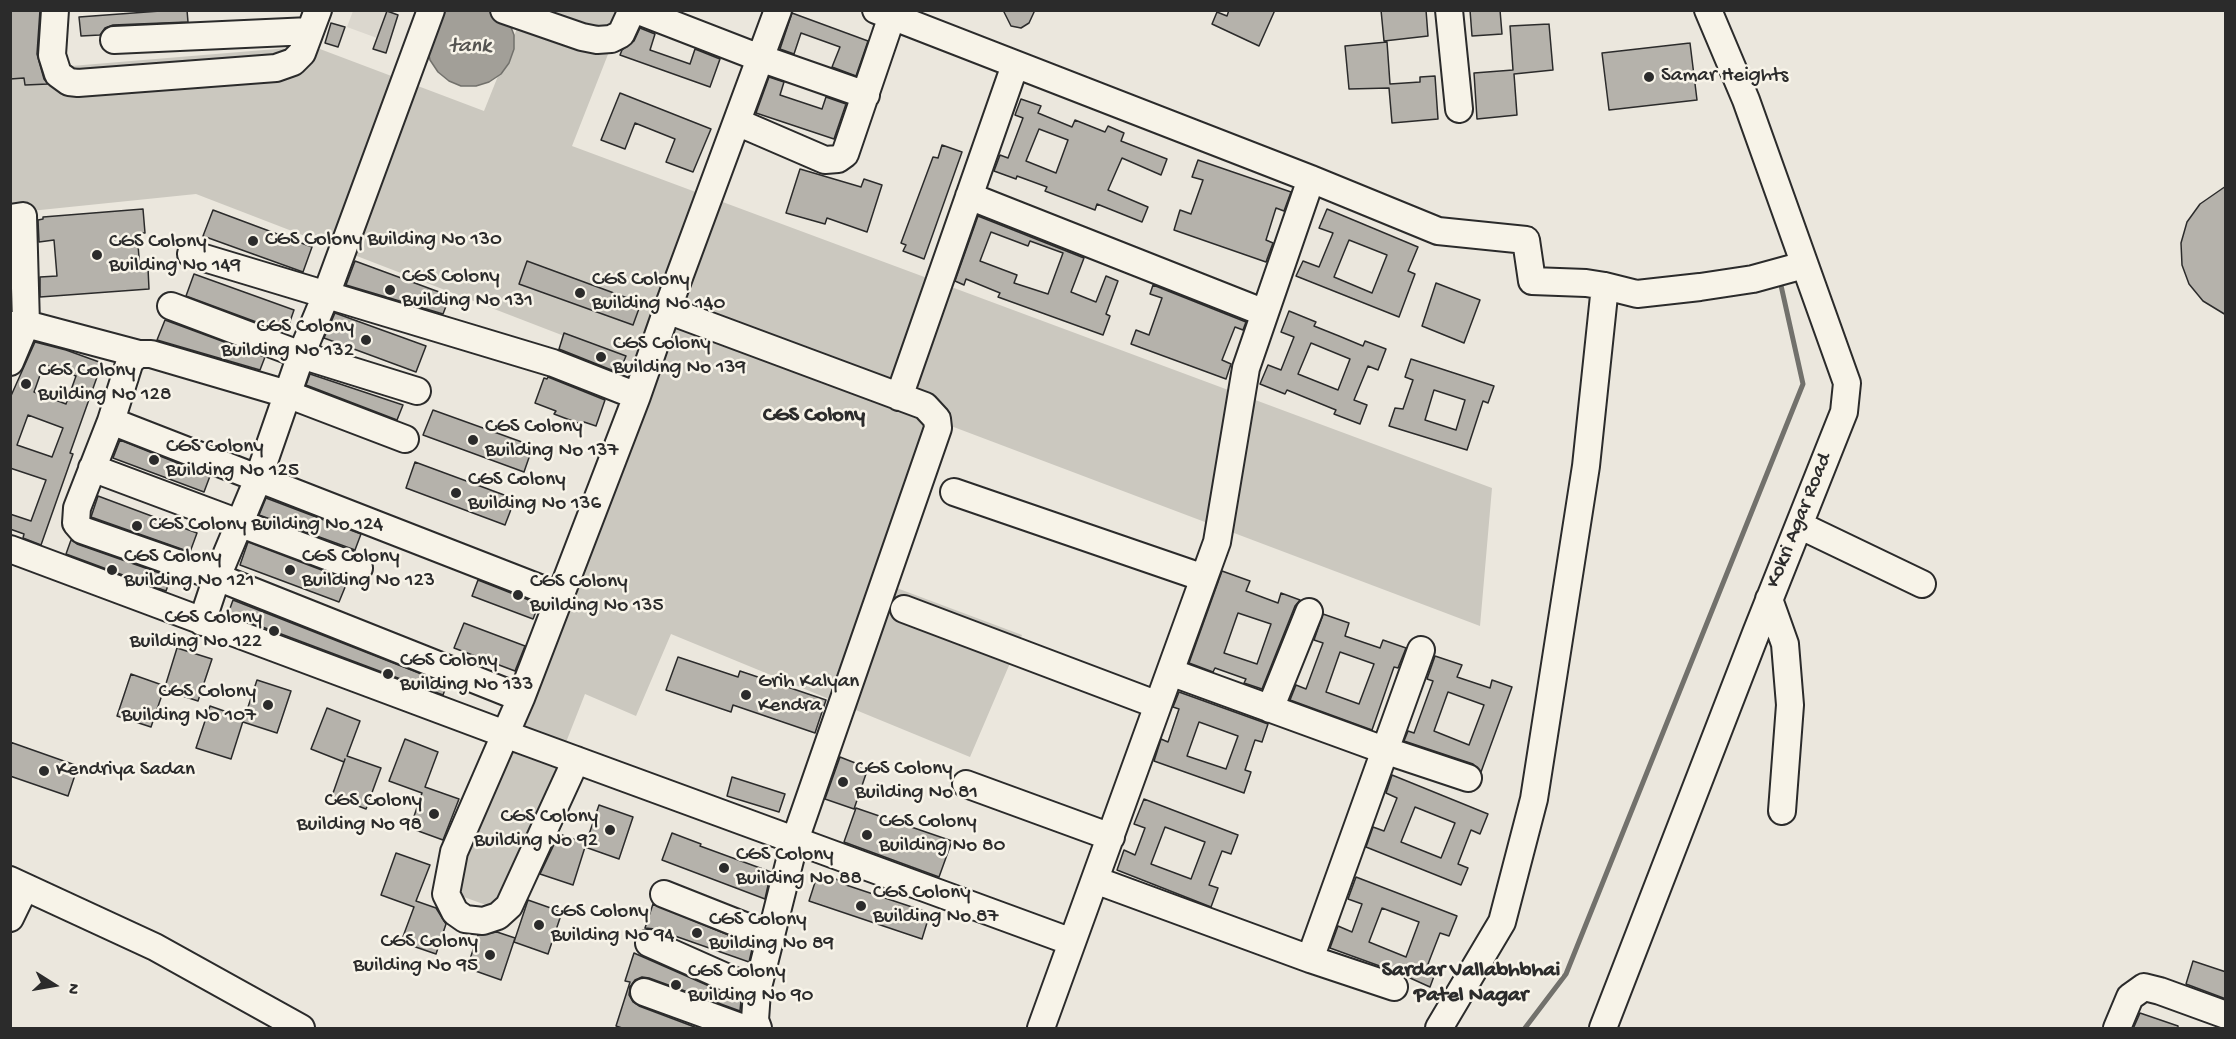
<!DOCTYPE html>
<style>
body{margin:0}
#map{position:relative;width:2236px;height:1039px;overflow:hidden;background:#ebe7dd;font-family:"Gochi Hand",sans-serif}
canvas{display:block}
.frame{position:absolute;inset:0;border:12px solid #2b2b2b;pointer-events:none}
.north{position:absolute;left:24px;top:955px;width:60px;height:60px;-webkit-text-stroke:4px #f7f3e8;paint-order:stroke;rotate:101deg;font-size:16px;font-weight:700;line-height:24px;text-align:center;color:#2b2b2b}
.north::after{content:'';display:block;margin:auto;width:21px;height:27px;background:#2b2b2b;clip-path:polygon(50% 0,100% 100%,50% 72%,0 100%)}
</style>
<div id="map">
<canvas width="2236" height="1039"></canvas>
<div class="frame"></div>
<div class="north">N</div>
</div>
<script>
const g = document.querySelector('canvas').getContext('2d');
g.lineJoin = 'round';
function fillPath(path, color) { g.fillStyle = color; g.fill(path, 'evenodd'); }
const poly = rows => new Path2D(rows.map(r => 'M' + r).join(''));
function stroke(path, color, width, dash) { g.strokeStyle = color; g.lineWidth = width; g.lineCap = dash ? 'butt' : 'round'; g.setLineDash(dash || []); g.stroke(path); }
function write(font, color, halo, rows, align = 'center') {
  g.font = font + ' "Gochi Hand",sans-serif'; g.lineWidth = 5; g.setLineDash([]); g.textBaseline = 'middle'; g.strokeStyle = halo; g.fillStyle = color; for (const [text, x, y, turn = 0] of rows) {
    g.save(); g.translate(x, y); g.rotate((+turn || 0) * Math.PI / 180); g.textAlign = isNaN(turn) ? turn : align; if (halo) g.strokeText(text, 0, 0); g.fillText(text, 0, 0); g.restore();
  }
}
fillPath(poly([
 [353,11,387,11,377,38,347,27]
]), '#dbd7ce');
fillPath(poly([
 [524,11,625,11,572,146,1492,488,1480,626,951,426,886,584,1022,635,970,757,671,634,636,716,585,694,500,910,436,887,642,366,196,194,11,213,11,71,312,46,484,111]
]), '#cbc8bf');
const water = poly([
 [441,11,501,11,509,22,514,35,514,49,509,63,501,74,489,82,476,86,461,86,449,81,438,72,430,60,427,45,441,11]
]);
fillPath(water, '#a29f98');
stroke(water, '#72716c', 1.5);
stroke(poly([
 [1525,1028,1566,974,1803,384,1780,281]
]), '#72716c', 5);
const building = poly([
 [10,10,40,10,37,54,44,79,48,84,25,85,24,78,10,79,10,10],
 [174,10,187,10,188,22,113,25,105,28,100,35,81,36,79,17,174,10],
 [1003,10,1035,10,1029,23,1021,28,1011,26,1003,10],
 [1229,10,1275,10,1259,46,1212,24,1217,12,1227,16,1229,10],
 [1381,10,1426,10,1428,36,1384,41,1381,10],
 [1470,10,1500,10,1502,34,1472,36,1470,10],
 [387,11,398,15,386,53,373,49,387,11],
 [792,13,868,41,856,76,832,67,840,47,801,33,794,54,780,49,792,13],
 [331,23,345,27,338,47,325,43,331,23],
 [1549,24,1553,70,1514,74,1517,115,1477,119,1474,73,1513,70,1510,26,1549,24],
 [640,28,655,34,650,50,690,64,695,49,720,59,710,87,620,55,622,50,634,41,640,28],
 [1387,42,1390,84,1420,82,1420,77,1435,76,1438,119,1392,123,1389,88,1349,89,1345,46,1387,42],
 [1690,43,1697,100,1609,110,1602,53,1690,43],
 [769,77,784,82,780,95,822,109,826,97,846,104,834,139,756,113,769,77],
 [620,93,711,129,693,172,666,162,675,139,635,123,625,149,601,140,620,93],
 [1021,99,1041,106,1038,113,1072,127,1075,120,1105,132,1108,126,1124,133,1121,141,1167,159,1161,175,1122,158,1108,190,1148,207,1142,222,1097,204,1095,210,1045,191,1047,187,1017,176,1016,179,994,171,1000,155,1008,158,1023,118,1015,115,1021,99],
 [1039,129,1068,140,1056,173,1026,161,1039,129],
 [942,145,962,152,924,259,903,251,906,245,901,243,933,157,938,158,942,145],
 [1198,160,1291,192,1284,211,1276,208,1266,240,1273,243,1266,262,1174,230,1180,210,1191,214,1203,180,1192,177,1198,160],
 [800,169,861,187,864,179,882,185,867,232,827,218,825,224,786,213,800,169],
 [2226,186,2226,315,2203,301,2189,284,2182,265,2181,243,2187,222,2200,204,2226,186],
 [143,209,145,233,137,233,140,269,148,268,149,289,40,297,40,277,57,276,54,240,39,242,38,220,43,219,43,217,143,209],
 [1327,209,1418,247,1408,271,1415,274,1399,317,1296,276,1303,261,1319,267,1333,233,1319,228,1327,209],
 [1349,240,1387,255,1372,293,1334,277,1349,240],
 [213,210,312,247,303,272,203,236,213,210],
 [978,216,1084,258,1071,292,1096,302,1106,276,1118,281,1106,314,1110,316,1103,335,998,297,1000,293,966,279,964,285,955,281,978,216],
 [991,232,1028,246,1030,241,1063,253,1048,294,1014,283,1017,275,980,261,991,232],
 [355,261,450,296,443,314,346,285,355,261],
 [527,261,641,303,633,325,519,284,527,261],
 [194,274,294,310,286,333,186,296,194,274],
 [1436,283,1480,300,1464,343,1422,326,1436,283],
 [1153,285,1246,322,1243,330,1235,327,1222,360,1231,364,1226,379,1131,344,1136,330,1149,335,1162,298,1150,294,1153,285],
 [1289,311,1316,322,1314,326,1339,336,1363,346,1365,341,1386,349,1378,370,1368,366,1354,400,1367,405,1360,424,1334,414,1336,410,1287,390,1285,394,1260,384,1268,365,1281,370,1294,337,1281,332,1289,311],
 [1311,343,1350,359,1338,390,1298,374,1311,343],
 [335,313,426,346,416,372,324,338,335,313],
 [165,320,265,357,260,370,157,340,165,320],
 [564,333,626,356,619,373,559,349,564,333],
 [35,342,66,350,102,363,70,453,73,454,41,545,23,538,24,534,10,529,10,514,31,521,46,480,10,468,10,398,35,342],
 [44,364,76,376,66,404,34,392,44,364],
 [28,415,63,428,52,457,17,445,28,415],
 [1411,359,1494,386,1488,403,1483,401,1467,450,1389,426,1395,408,1403,409,1413,380,1405,377,1411,359],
 [1434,390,1465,400,1456,430,1425,420,1434,390],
 [310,374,403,405,397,420,306,385,310,374],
 [548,377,605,400,596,426,584,422,583,425,554,414,556,411,535,403,544,378,547,379,548,377],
 [433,410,533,446,524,472,423,435,433,410],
 [120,440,210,476,204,492,113,458,120,440],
 [415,462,515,499,505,525,406,488,415,462],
 [98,496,197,533,190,552,91,517,98,496],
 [266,498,361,534,355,550,259,515,266,498],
 [71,540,77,544,171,577,166,591,66,554,71,540],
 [248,542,348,580,339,602,240,565,248,542],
 [1222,571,1250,581,1246,591,1278,603,1281,593,1300,600,1295,606,1262,689,1244,683,1246,679,1215,668,1213,672,1189,663,1222,571],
 [1238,613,1271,624,1257,664,1224,653,1238,613],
 [478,580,539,604,533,619,472,596,478,580],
 [233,600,447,684,443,695,228,614,233,600],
 [1323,614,1349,623,1345,636,1380,648,1383,640,1406,648,1398,668,1394,667,1372,730,1290,700,1296,685,1306,689,1323,643,1314,640,1323,614],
 [1340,652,1374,664,1359,704,1326,692,1340,652],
 [464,623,525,646,515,671,454,648,464,623],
 [177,648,212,659,198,701,164,690,177,648],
 [1435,656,1462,665,1457,677,1490,688,1492,680,1512,687,1481,772,1473,764,1404,741,1408,731,1414,733,1433,681,1427,679,1435,656],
 [1448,692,1484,705,1469,745,1434,731,1448,692],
 [678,657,738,677,740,671,826,700,815,733,733,705,731,712,666,690,678,657],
 [131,674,165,686,151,727,117,716,131,674],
 [257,680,291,691,277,733,243,722,257,680],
 [1179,692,1268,724,1262,742,1255,740,1245,770,1251,772,1244,793,1154,761,1161,739,1168,742,1179,709,1173,707,1179,692],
 [1199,722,1238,736,1226,769,1187,756,1199,722],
 [210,706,244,718,231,759,196,748,210,706],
 [327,708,360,721,347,756,381,768,366,809,332,796,345,759,344,762,311,749,327,708],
 [405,739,438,752,425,787,459,799,443,840,410,828,422,793,389,781,405,739],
 [10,742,78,766,68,796,10,776,10,742],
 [840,757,868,768,854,809,825,799,840,757],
 [1392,775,1488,814,1480,834,1471,830,1458,864,1468,868,1461,885,1366,847,1373,827,1384,831,1397,798,1386,793,1392,775],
 [1415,807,1455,823,1441,858,1401,842,1415,807],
 [732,777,785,794,779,812,727,796,732,777],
 [1144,799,1238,835,1231,854,1222,851,1209,885,1218,888,1211,907,1117,870,1124,850,1135,855,1145,828,1134,824,1144,799],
 [1165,827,1205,842,1191,879,1151,864,1165,827],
 [599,805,633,817,619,859,585,847,573,885,540,874,559,834,586,843,599,805],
 [856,808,952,841,939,877,844,842,856,808],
 [672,833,701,844,700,846,771,872,765,899,662,860,672,833],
 [396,853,430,865,416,901,436,908,446,924,436,954,401,942,414,907,381,895,396,853],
 [818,873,847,883,846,885,930,913,922,939,809,901,818,873],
 [1356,877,1457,916,1449,936,1440,933,1428,964,1437,968,1430,987,1399,973,1330,948,1338,926,1352,932,1362,904,1348,899,1356,877],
 [1382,908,1419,922,1406,957,1369,942,1382,908],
 [528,900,562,912,548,954,514,942,528,900],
 [653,904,753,945,749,962,655,929,645,928,653,904],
 [497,932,515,938,501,980,467,968,478,935,497,932],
 [634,953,741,1000,740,1011,649,978,642,977,635,980,630,987,629,995,633,1002,639,1006,700,1029,625,1029,616,1026,630,982,625,981,634,953],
 [2193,961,2226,972,2226,999,2186,984,2193,961],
 [2140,1013,2178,1026,2178,1029,2133,1029,2140,1013]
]);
fillPath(building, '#b5b2ab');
stroke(building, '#2b2b2b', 1.5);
const minor = poly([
 [55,10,52,55,58,74,69,82,78,83,276,68,293,62,302,53,318,10],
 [504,10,582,37,597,40,611,39,621,34,632,10],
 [636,10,760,58,866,95],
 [876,10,1311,179,1438,231,1526,240,1532,281,1586,283,1605,286],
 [1449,10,1459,109],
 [114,40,310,31],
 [737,122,825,160,838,159,845,154,894,10],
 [969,196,1265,313],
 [10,218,23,216,26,324,10,362],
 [191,254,553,363,637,396],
 [171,306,301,355,417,391],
 [667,310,925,406,937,419,938,428,795,840,757,991,755,1020,758,1028],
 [10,325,26,324,139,354],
 [899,397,1015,65],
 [111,421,560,596],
 [405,439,287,394,151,354,139,354,130,361,111,421,77,508,76,523,82,530,217,577,521,698],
 [92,468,359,568],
 [954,492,1204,578],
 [1799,525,1922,584],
 [10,549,505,734,1072,942],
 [1769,599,1785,644,1790,705,1782,811],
 [904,609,1158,705],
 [202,622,217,577,258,479,301,355,326,295,431,10],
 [1170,672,1384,750,1468,778],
 [1270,709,1309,612],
 [576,760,509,906,498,916,483,921,465,919,455,912,446,894,454,852,521,698,637,396,667,310,778,10],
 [966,784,1111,837],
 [10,880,155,947,301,1028],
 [1095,880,1310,959,1421,650],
 [664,894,770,936],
 [10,918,25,887],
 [649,943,757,991],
 [1310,959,1394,987],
 [644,992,743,1028],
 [1041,1028,1217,542,1246,368,1311,179],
 [1439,1028,1502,922,1534,799,1586,466,1605,286,1637,294,1700,287,1753,279,1804,265],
 [1603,1028,1756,633,1844,412,1847,383,1746,100,1708,10],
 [2117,1028,2130,997,2144,987,2160,991,2226,1015]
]);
stroke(minor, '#2b2b2b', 30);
stroke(minor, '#f7f3e8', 26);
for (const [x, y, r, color] of [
 [1649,77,6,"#2b2b2b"],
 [253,241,6,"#2b2b2b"],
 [97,255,6,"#2b2b2b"],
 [390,290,6,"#2b2b2b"],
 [580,293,6,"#2b2b2b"],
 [366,340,6,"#2b2b2b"],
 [601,357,6,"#2b2b2b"],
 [26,384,6,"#2b2b2b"],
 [473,440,6,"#2b2b2b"],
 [154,460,6,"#2b2b2b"],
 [456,493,6,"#2b2b2b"],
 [137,526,6,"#2b2b2b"],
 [112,570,6,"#2b2b2b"],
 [290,570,6,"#2b2b2b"],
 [518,595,6,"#2b2b2b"],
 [274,631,6,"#2b2b2b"],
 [388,674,6,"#2b2b2b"],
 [746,695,6,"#2b2b2b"],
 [268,705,6,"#2b2b2b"],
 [44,771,6,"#2b2b2b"],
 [843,782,6,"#2b2b2b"],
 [434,814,6,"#2b2b2b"],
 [610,830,6,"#2b2b2b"],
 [867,835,6,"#2b2b2b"],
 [724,868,6,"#2b2b2b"],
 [861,906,6,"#2b2b2b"],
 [539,925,6,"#2b2b2b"],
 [697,933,6,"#2b2b2b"],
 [490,955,6,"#2b2b2b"],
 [676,985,6,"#2b2b2b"]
]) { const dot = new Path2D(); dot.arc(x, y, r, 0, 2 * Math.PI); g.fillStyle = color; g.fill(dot); stroke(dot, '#f7f3e8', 2); }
write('21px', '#2b2b2b', '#f7f3e8', [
 ["Samar Heights",1661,77],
 ["CGS Colony Building No 130",265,241],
 ["CGS Colony",109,243],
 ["Building No 149",109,267],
 ["CGS Colony",402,278],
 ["Building No 131",402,302],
 ["CGS Colony",592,281],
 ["Building No 140",592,305],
 ["CGS Colony",354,328,"right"],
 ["Building No 132",354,352,"right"],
 ["CGS Colony",613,345],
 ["Building No 139",613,369],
 ["CGS Colony",38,372],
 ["Building No 128",38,396],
 ["CGS Colony",485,428],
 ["Building No 137",485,452],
 ["CGS Colony",166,448],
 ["Building No 125",166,472],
 ["CGS Colony",468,481],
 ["Building No 136",468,505],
 ["CGS Colony Building No 124",149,526],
 ["CGS Colony",124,558],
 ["Building No 121",124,582],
 ["CGS Colony",302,558],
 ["Building No 123",302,582],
 ["CGS Colony",530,583],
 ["Building No 135",530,607],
 ["CGS Colony",262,619,"right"],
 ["Building No 122",262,643,"right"],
 ["CGS Colony",400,662],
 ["Building No 133",400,686],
 ["Grih Kalyan",758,683],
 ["Kendra",758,707],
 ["CGS Colony",256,693,"right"],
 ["Building No 107",256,717,"right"],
 ["CGS Colony",855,770],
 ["Building No 81",855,794],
 ["Kendriya Sadan",56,771],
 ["CGS Colony",422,802,"right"],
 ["Building No 98",422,826,"right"],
 ["CGS Colony",598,818,"right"],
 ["Building No 92",598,842,"right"],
 ["CGS Colony",879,823],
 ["Building No 80",879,847],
 ["CGS Colony",736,856],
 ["Building No 88",736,880],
 ["CGS Colony",873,894],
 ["Building No 87",873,918],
 ["CGS Colony",551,913],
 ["Building No 94",551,937],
 ["CGS Colony",709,921],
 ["Building No 89",709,945],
 ["CGS Colony",478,943,"right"],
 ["Building No 95",478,967,"right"],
 ["CGS Colony",688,973],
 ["Building No 90",688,997]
], 'left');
write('21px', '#2b2b2b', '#f7f3e8', [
 ["Kokri Agar Road",1800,521,-68]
]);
write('italic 22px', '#555451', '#f7f3e8', [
 ["tank",470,48]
]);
write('bold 22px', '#2b2b2b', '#f7f3e8', [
 ["CGS Colony",814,417],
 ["Sardar Vallabhbhai",1471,972],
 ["Patel Nagar",1471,997]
]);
</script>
